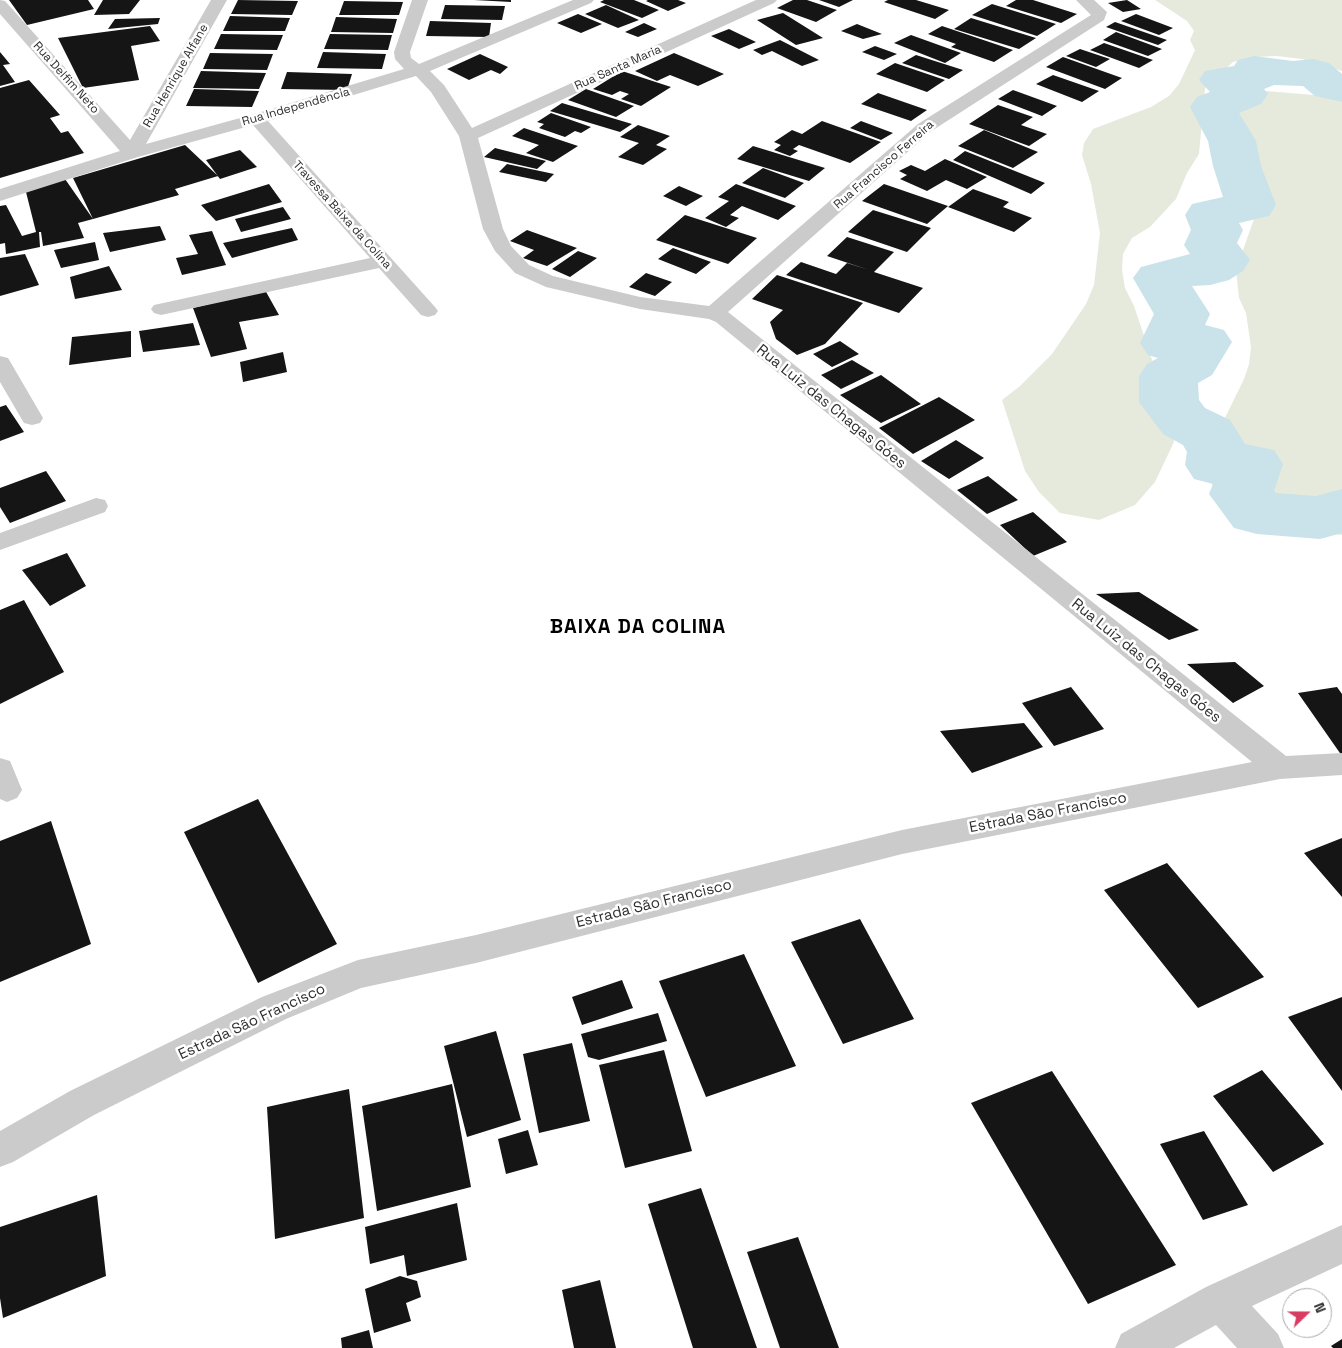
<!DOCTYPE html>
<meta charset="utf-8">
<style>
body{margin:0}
#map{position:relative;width:1342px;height:1348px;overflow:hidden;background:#fff;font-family:"Space Grotesk",sans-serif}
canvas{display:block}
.north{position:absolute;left:1282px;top:1288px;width:50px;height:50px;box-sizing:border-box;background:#fff;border:1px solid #ababab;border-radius:50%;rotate:68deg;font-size:14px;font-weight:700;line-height:20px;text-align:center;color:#2e2e2e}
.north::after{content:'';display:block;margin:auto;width:18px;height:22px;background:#d83c62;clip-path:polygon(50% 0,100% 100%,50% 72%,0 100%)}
</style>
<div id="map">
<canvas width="1342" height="1348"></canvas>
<div class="north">N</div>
</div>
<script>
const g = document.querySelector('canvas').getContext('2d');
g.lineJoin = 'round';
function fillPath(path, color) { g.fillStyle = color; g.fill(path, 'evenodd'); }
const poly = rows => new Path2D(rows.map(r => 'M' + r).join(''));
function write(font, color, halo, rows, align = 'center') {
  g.font = font + ' "Space Grotesk",sans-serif'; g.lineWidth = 5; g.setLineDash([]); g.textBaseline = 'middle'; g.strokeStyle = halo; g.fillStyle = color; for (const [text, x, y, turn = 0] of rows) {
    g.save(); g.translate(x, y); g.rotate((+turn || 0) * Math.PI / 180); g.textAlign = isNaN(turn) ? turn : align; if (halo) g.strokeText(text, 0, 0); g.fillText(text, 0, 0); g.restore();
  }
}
fillPath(poly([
 [1155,0,1342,0,1342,71,1302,59,1277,56,1254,57,1233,62,1205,88,1199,154,1187,173,1176,199,1150,227,1132,238,1123,254,1122,270,1125,288,1134,306,1172,419,1174,442,1155,482,1135,505,1099,520,1060,513,1039,492,1025,471,1002,400,1020,386,1052,354,1086,304,1094,285,1100,233,1091,184,1082,155,1084,143,1093,129,1151,107,1169,96,1179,84,1195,50,1190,40,1194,31,1187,21],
 [1266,91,1314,95,1342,102,1342,535,1294,529,1265,520,1234,504,1213,486,1206,466,1220,428,1244,379,1249,364,1251,347,1246,313,1239,298,1236,270,1255,216,1257,202,1254,173,1231,98,1244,92]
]), '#e6eadc');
fillPath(poly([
 [1254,56,1293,61,1313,59,1329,63,1342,74,1342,102,1315,96,1303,86,1274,85,1264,89,1268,94,1261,104,1239,113,1256,141,1261,166,1276,205,1269,216,1239,223,1243,230,1237,243,1250,260,1243,271,1229,280,1210,285,1192,286,1210,314,1205,325,1224,330,1232,342,1212,375,1198,383,1199,400,1205,408,1230,420,1245,444,1274,450,1283,464,1274,491,1276,493,1316,496,1342,489,1342,533,1320,539,1257,534,1234,528,1209,494,1213,484,1194,479,1185,465,1187,452,1183,445,1163,434,1139,402,1139,376,1147,364,1158,358,1148,355,1140,343,1154,314,1133,278,1141,267,1190,254,1184,245,1191,230,1185,215,1192,204,1223,197,1213,166,1208,141,1190,107,1197,97,1210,92,1199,80,1205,71,1234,66,1238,60,1254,56]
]), '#cae2e9');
fillPath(poly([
 [9,0,88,0,94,9,27,25],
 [103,0,140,0,129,14,94,15],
 [238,0,298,1,292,15,231,14],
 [474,0,511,0,511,2],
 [604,0,634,0,659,10,642,18,600,2],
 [648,0,678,0,686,3,668,11,646,1],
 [793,0,807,0,837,10,816,22,777,8],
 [819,0,853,0,839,7],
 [888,0,916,0,949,10,935,19,884,2],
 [1016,0,1033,0,1077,14,1061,23,1006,6],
 [1127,0,1141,9,1123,12,1108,3],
 [344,1,403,2,399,15,339,15],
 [992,4,1056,24,1037,36,972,15],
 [445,5,505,6,502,20,441,19],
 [606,5,639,20,618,28,585,14],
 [783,13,823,38,796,45,757,20],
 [578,14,602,24,581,33,557,23],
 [1136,14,1173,28,1159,35,1121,21],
 [230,16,290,18,285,31,223,31],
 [336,17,397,19,393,33,331,32],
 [160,18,158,24,108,29,115,19],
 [971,18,1036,38,1019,49,954,29],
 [430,21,491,23,489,37,426,36],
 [1115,22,1167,40,1158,45,1106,27],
 [644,23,657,29,638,37,625,32],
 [857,24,882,34,863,39,841,31],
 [150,26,160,41,131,46,139,80,83,88,58,38],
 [942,26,1013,50,994,62,951,47,956,44,928,34],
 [729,29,756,42,739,49,711,36],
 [1116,32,1162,49,1148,56,1103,40],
 [221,34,283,35,277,50,214,49],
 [330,34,392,35,388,50,324,49],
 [911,35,961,53,945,63,894,43],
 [780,40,819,60,802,66,772,51,762,55,753,50],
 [1104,43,1153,60,1139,68,1090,50],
 [875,46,897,54,884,60,862,52],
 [1080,49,1110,59,1096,67,1066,56],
 [0,52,10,64,3,65,15,82,0,86],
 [323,52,386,54,382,69,317,68],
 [210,53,273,54,267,70,203,69],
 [674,53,724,74,698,86,670,75,657,81,635,71],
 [480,54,508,67,500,74,491,70,469,80,447,69],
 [916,55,963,70,949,79,902,63],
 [1063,57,1122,78,1105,89,1046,67],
 [895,63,945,80,927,92,876,74],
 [201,71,266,73,259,89,193,88],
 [622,71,671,87,641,106,621,99,629,94,620,91,612,95,593,89],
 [287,72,352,74,347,90,281,89],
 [1053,75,1099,91,1082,102,1036,84],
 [29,80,60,115,50,118,61,133,68,131,84,153,0,178,0,88],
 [194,89,259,91,252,107,186,106],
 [586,89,634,106,616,117,568,100],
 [1013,90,1057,106,1042,116,998,99],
 [878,93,927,110,911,121,861,104],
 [562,103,632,124,620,132,550,111],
 [998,105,1033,117,1021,125,1047,134,1029,146,969,124],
 [551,113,591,127,581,133,575,131,565,137,539,128,544,124,537,122],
 [822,121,881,142,850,163,799,145,793,149,798,151,790,156,774,150,781,145,774,142,792,130,802,134],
 [861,121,893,133,881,140,850,128],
 [638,125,670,136,656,145,667,149,643,165,618,157,639,143,620,137],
 [524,128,578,146,553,162,526,153,539,145,512,136],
 [984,130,1038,152,1013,168,958,146],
 [185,145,218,176,175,189,179,195,93,219,73,178],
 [753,146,825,168,809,181,737,159],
 [495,148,546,161,537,169,484,157],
 [240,150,257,167,220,179,206,160],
 [965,151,1045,183,1031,194,953,160],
 [945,159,987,177,967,189,946,180,927,191,900,179,907,175,899,171,911,165,925,171],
 [507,164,554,174,546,182,499,172],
 [763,168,804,183,785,198,742,183],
 [65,179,93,219,78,223,84,238,43,246,41,232,39,232,40,247,6,254,5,243,0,244,0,206,6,205,22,236,36,232,26,192],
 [269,184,282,202,216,221,201,205],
 [736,184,796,206,778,220,742,206,730,215,739,218,726,227,705,218,729,201,718,197],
 [884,184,948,206,927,224,862,201],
 [679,186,698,194,703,196,686,206,663,196],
 [973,189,1009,202,1003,207,1032,218,1014,232,948,207],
 [283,207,291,219,241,232,235,219],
 [873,210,931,228,907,252,848,232],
 [685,215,757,238,728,264,656,240],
 [160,226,166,240,110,252,103,233],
 [292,228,298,240,232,258,223,243],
 [527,230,577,248,547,266,523,258,534,250,510,241],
 [212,231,226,265,182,275,176,258,198,254,189,235],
 [847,237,894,252,874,272,923,288,899,313,786,275,801,262,836,274,847,263,869,270,827,256],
 [95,242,99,260,61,268,54,250],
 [673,248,711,262,696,274,658,259],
 [578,251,597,258,570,277,552,269],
 [25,254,39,285,0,296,0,258],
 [109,266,122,290,75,299,70,277],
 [646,273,672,282,655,296,629,287],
 [777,275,863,303,825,344,797,355,776,339,770,322,783,310,752,299],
 [265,290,279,315,239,322,247,349,211,357,193,308],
 [193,323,200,345,143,352,139,331],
 [131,331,131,357,69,365,72,337],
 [840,341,859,354,832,367,813,354],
 [283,352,287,372,243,382,240,362],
 [852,360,874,373,841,389,821,375],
 [881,375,921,404,881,423,840,395],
 [939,397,975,420,913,454,879,428],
 [6,405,24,432,0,441,0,407],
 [956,440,984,458,949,479,921,461],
 [46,471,66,501,10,523,0,507,0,488],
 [988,476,1018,500,987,514,957,490],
 [1033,512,1067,542,1033,556,1000,525],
 [67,553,86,586,50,606,22,570],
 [1139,592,1199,630,1169,640,1096,594],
 [24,600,64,672,0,704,0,610],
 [1235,662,1264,686,1233,703,1187,664],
 [1071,687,1104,729,1054,746,1022,703],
 [1337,687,1342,694,1342,756,1298,693],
 [1024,723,1043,747,972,773,940,731],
 [258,799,337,944,258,983,184,832],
 [51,821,91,944,0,982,0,841],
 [1342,838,1342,897,1304,853],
 [1167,863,1264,977,1198,1008,1104,890],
 [860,919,914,1019,843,1044,791,942],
 [744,954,796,1066,706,1097,659,981],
 [622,980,633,1008,582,1025,572,997],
 [1342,997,1342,1091,1288,1017],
 [658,1013,667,1041,599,1060,588,1057,581,1034],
 [496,1031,521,1120,467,1137,444,1046],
 [572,1043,590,1121,539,1133,523,1054],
 [664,1050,692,1151,625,1168,599,1065],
 [1262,1070,1324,1144,1273,1172,1213,1096],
 [1052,1071,1176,1265,1088,1304,971,1103],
 [452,1084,471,1187,377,1211,362,1106],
 [349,1089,364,1218,275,1239,267,1107],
 [528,1130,538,1165,506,1174,498,1139],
 [1204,1131,1248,1205,1203,1220,1160,1144],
 [701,1188,757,1348,693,1348,648,1204],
 [97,1195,106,1276,3,1318,0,1298,0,1227],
 [457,1203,467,1260,407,1276,404,1255,370,1264,365,1227],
 [798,1237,839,1348,780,1348,747,1252],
 [400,1276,417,1281,421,1297,406,1303,411,1321,374,1333,365,1289],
 [600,1280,616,1348,574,1348,562,1290],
 [369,1330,373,1348,342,1348,341,1338],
 [1342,1339,1342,1348,1333,1348,1331,1346]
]), '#151515');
fillPath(poly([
 [0,0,5,1,130,140,211,0,227,0,146,144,251,115,404,69,395,59,394,52,412,0,428,0,410,52,411,58,419,64,573,0,594,0,591,3,430,71,444,85,472,128,756,0,777,0,774,3,478,138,503,229,511,246,529,265,553,276,640,297,709,306,918,124,1091,15,1076,0,1094,0,1107,12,1104,20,930,132,728,312,1286,756,1342,753,1342,775,1280,779,902,854,476,963,361,988,286,1019,94,1115,13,1162,0,1167,0,1131,70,1091,262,997,358,960,476,935,902,830,1252,762,716,322,709,319,640,309,546,287,515,273,495,251,483,229,459,136,431,92,416,76,268,121,435,307,438,311,435,315,428,317,421,315,379,268,161,315,154,313,151,309,154,305,370,258,253,125,138,157,0,201,0,189,120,151,0,14,0,0],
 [0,356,8,358,11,363,43,418,40,423,32,425,24,423,21,418,0,382,0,356],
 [96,498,105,500,108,506,105,512,0,550,0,533,96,498],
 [0,758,10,761,22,790,17,798,7,802,0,799,0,758],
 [1342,1225,1342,1264,1252,1306,1278,1334,1284,1348,1237,1348,1216,1325,1174,1348,1115,1348,1121,1334,1206,1287,1342,1225]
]), '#cbcbcb');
write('12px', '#2e2e2e', '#fff', [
 ["Rua Santa Maria",618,68,-24],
 ["Rua Henrique Alfane",176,76,-60],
 ["Rua Delfim Neto",66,78,48],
 ["Rua Independência",296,107,-16],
 ["Rua Francisco Ferreira",884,165,-41],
 ["Travessa Baixa da Colina",342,215,48]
]);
write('15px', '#2e2e2e', '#fff', [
 ["Rua Luiz das Chagas Góes",831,407,39],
 ["Rua Luiz das Chagas Góes",1146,661,39],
 ["Estrada São Francisco",1048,813,-11],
 ["Estrada São Francisco",654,904,-14],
 ["Estrada São Francisco",252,1022,-25]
]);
g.letterSpacing = '1px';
write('bold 20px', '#000', '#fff', [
 ["BAIXA DA COLINA",638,628]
]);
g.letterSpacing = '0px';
</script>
